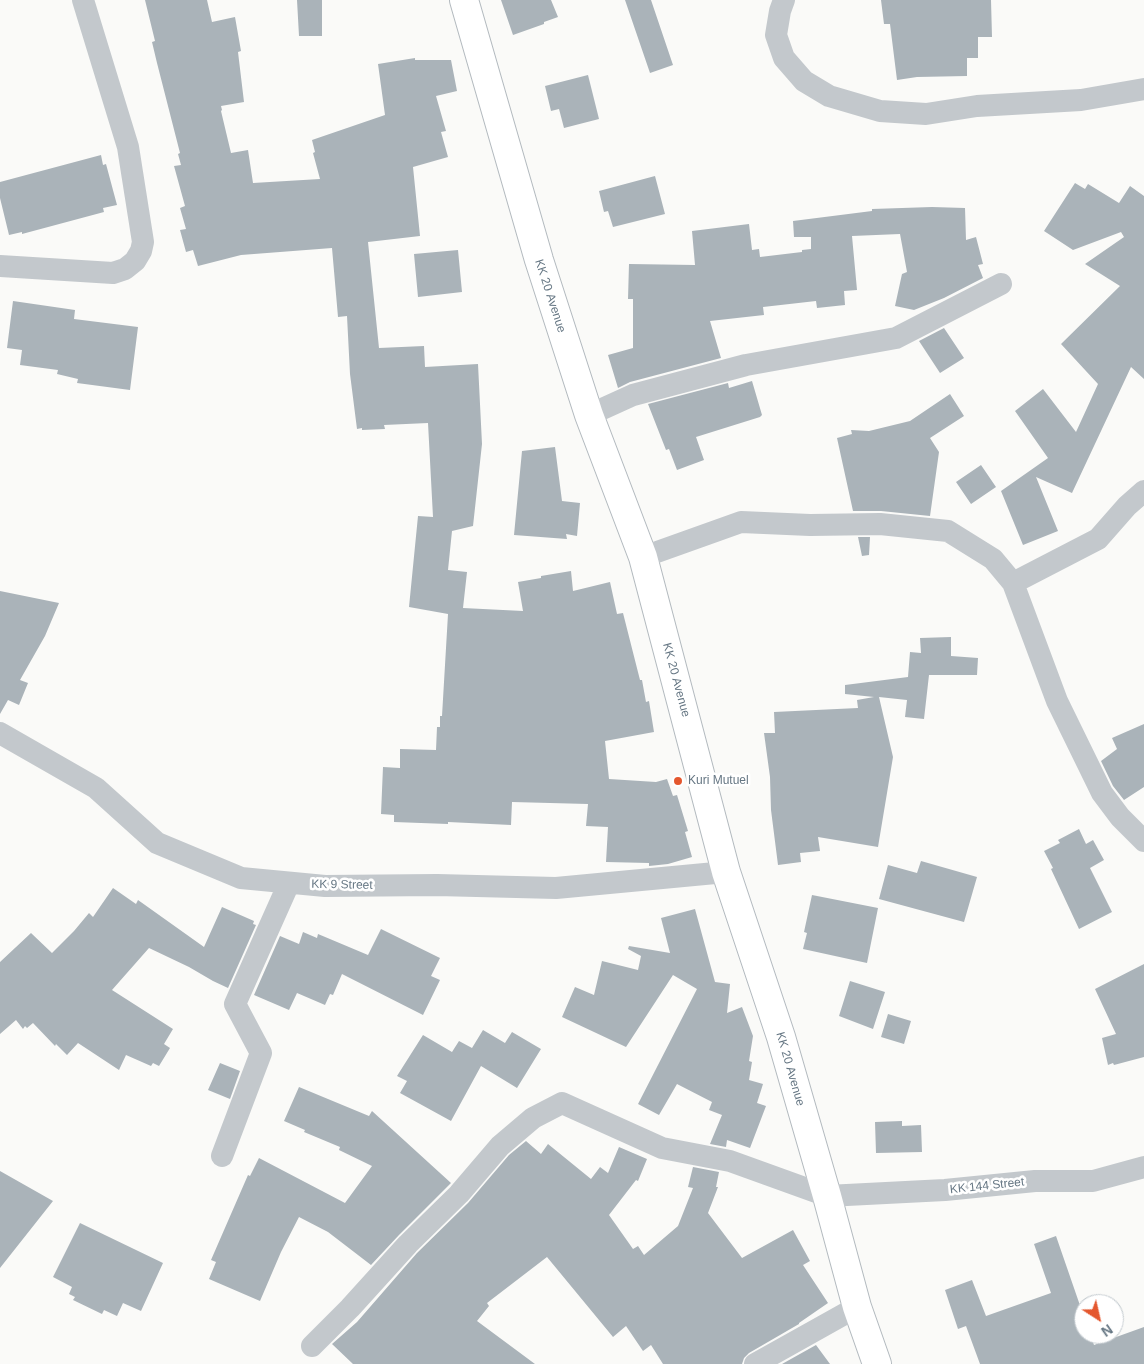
<!DOCTYPE html>
<style>
body{margin:0}
#map{position:relative;width:1144px;height:1364px;overflow:hidden;background:#fafaf8;font-family:Helvetica,sans-serif}
canvas{display:block}
.north{position:absolute;left:1074px;top:1294px;width:50px;height:50px;box-sizing:border-box;background:#fff;border:1px solid #c1c8cd;border-radius:50%;rotate:145deg;font-size:14px;font-weight:700;line-height:20px;text-align:center;color:#657683}
.north::after{content:'';display:block;margin:auto;width:18px;height:22px;background:#e4572e;clip-path:polygon(50% 0,100% 100%,50% 72%,0 100%)}
</style>
<div id="map">
<canvas width="1144" height="1364"></canvas>
<div class="north">N</div>
</div>
<script>
const g = document.querySelector('canvas').getContext('2d');
g.lineJoin = 'round';
function fillPath(path, color) { g.fillStyle = color; g.fill(path, 'evenodd'); }
const poly = rows => new Path2D(rows.map(r => 'M' + r).join(''));
function stroke(path, color, width, dash) { g.strokeStyle = color; g.lineWidth = width; g.lineCap = dash ? 'butt' : 'round'; g.setLineDash(dash || []); g.stroke(path); }
function write(font, color, halo, rows, align = 'center') {
  g.font = font + ' Helvetica,sans-serif'; g.lineWidth = 5; g.setLineDash([]); g.textBaseline = 'middle'; g.strokeStyle = halo; g.fillStyle = color; for (const [text, x, y, turn = 0] of rows) {
    g.save(); g.translate(x, y); g.rotate((+turn || 0) * Math.PI / 180); g.textAlign = isNaN(turn) ? turn : align; if (halo) g.strokeText(text, 0, 0); g.fillText(text, 0, 0); g.restore();
  }
}
fillPath(poly([
 [145,0,207,0,212,22,235,17,241,51,238,52,244,102,221,106,222,110,221,111,231,153,248,150,253,183,320,179,313,153,315,152,312,140,385,115,378,64,415,58,415,60,451,60,457,91,436,96,446,131,441,132,448,157,413,167,420,236,368,242,379,348,424,346,425,367,478,364,482,444,473,526,452,531,448,570,467,572,463,608,523,611,518,582,541,578,541,576,571,571,573,591,610,582,617,614,623,613,640,680,642,680,646,702,649,701,654,732,605,741,609,779,656,782,667,779,673,796,677,795,688,831,685,832,692,857,668,864,649,866,649,863,606,862,608,827,586,826,588,804,512,802,511,825,448,822,448,824,394,822,394,815,381,814,383,767,400,768,400,749,436,750,437,727,440,727,440,716,442,716,448,614,409,607,418,516,433,517,428,423,384,425,385,429,362,430,362,428,357,429,350,374,347,316,338,317,332,248,241,255,198,266,193,250,186,252,180,230,186,229,180,208,185,206,174,166,181,165,178,154,180,153,157,63,152,42,155,41],
 [297,0,322,0,322,36,299,36],
 [501,0,551,0,558,17,544,22,544,24,513,35],
 [625,0,651,0,673,65,650,73],
 [881,0,991,0,992,37,978,37,978,58,967,58,967,76,917,77,897,80,890,24,884,24],
 [588,75,599,119,564,128,559,109,551,111,545,86],
 [101,155,103,165,106,164,117,205,103,208,104,212,22,234,22,232,9,235,0,198,0,182],
 [655,176,665,214,613,227,608,211,604,212,599,191],
 [1075,183,1085,189,1088,184,1119,203,1130,186,1144,196,1144,379,1131,367,1072,493,1036,477,1058,531,1023,545,1001,491,1048,458,1015,411,1043,389,1076,432,1098,384,1061,344,1120,286,1085,264,1124,237,1121,232,1073,250,1044,231],
 [932,207,965,208,966,240,976,237,983,264,978,265,983,278,944,298,914,310,895,306,902,274,907,272,900,234,852,236,857,290,844,291,845,305,817,308,816,301,763,307,764,315,710,321,721,358,630,382,618,388,608,355,633,348,633,299,628,299,629,264,695,265,692,231,749,224,752,250,759,249,760,257,802,252,802,250,811,249,811,237,794,237,793,221,872,211,872,209],
 [458,250,462,292,418,297,414,254],
 [13,301,75,310,74,319,138,327,130,390,77,383,78,379,57,374,58,370,20,365,22,350,7,348],
 [944,328,964,358,940,373,919,341],
 [752,381,762,415,760,417,696,437,704,460,677,470,669,449,666,450,648,404,728,383,729,388],
 [950,394,964,416,930,438,939,452,930,516,881,511,853,511,837,438,852,434,851,430,869,431,910,421],
 [555,447,562,501,580,503,577,536,566,534,567,539,514,535,522,451],
 [981,465,996,487,971,504,956,482],
 [858,537,870,537,869,555,862,556],
 [0,591,59,603,45,636,20,680,28,683,19,705,8,700,0,714],
 [951,637,951,656,978,658,977,675,929,675,924,719,905,717,907,700,879,697,893,757,878,847,818,837,820,851,800,853,801,862,778,865,771,810,770,777,764,733,775,733,774,712,858,708,857,700,874,697,845,694,845,685,908,677,910,652,921,653,920,638],
 [1144,724,1144,787,1124,800,1113,786,1101,761,1117,749,1112,738],
 [1079,829,1086,844,1093,840,1104,860,1090,868,1112,912,1079,929,1051,869,1053,868,1044,851,1060,843,1058,840],
 [921,861,977,877,964,922,879,899,888,865,917,873],
 [113,888,136,904,138,900,204,947,222,907,254,921,253,924,256,925,228,988,213,981,189,967,149,948,112,990,173,1029,164,1044,170,1048,159,1066,153,1063,151,1066,126,1055,119,1070,78,1043,67,1055,56,1044,55,1046,33,1023,27,1028,25,1026,23,1029,16,1020,0,1034,0,962,31,933,52,953,74,931,89,913,93,917],
 [812,895,878,908,867,963,803,949,807,933,804,932],
 [695,909,715,982,730,984,727,1013,742,1007,753,1036,749,1061,752,1062,749,1080,763,1084,757,1103,766,1106,750,1148,727,1140,726,1147,710,1144,722,1115,709,1110,712,1102,677,1084,659,1115,638,1104,697,989,673,975,626,1047,562,1017,575,987,594,995,602,961,638,970,641,956,628,949,629,946,670,953,661,918],
 [381,929,440,958,431,976,440,980,423,1015,342,974,333,995,330,994,325,1005,297,993,289,1010,254,995,280,936,299,944,303,932,317,938,318,934,368,955],
 [1144,964,1144,1057,1114,1065,1113,1063,1108,1065,1102,1038,1116,1034,1095,989],
 [850,981,885,992,873,1029,839,1016],
 [888,1014,911,1021,904,1044,881,1037],
 [483,1030,505,1043,512,1032,541,1049,517,1088,481,1066,451,1121,400,1093,407,1081,397,1076,423,1035,452,1052,459,1041,472,1048],
 [220,1063,240,1071,230,1099,208,1090],
 [299,1087,369,1116,372,1111,451,1183,399,1235,371,1265,328,1232,299,1217,281,1252,260,1301,209,1279,216,1262,211,1260,248,1175,250,1176,259,1158,345,1203,372,1166,339,1150,340,1147,304,1132,305,1130,284,1121],
 [902,1121,902,1126,921,1125,922,1152,876,1153,875,1122],
 [526,1141,541,1154,548,1144,591,1179,600,1167,608,1173,619,1147,647,1159,638,1181,636,1180,609,1215,633,1249,638,1246,644,1255,678,1226,693,1188,688,1187,693,1167,719,1172,716,1187,718,1187,708,1213,742,1258,793,1230,810,1261,803,1265,828,1303,799,1323,799,1324,749,1353,744,1358,742,1364,663,1364,651,1345,643,1351,626,1326,613,1337,547,1257,487,1303,489,1306,477,1321,535,1364,353,1364,332,1344,357,1322,417,1253,468,1203,509,1155],
 [0,1171,53,1201,0,1268],
 [80,1223,163,1263,141,1311,123,1303,117,1316,104,1310,102,1314,73,1300,75,1297,69,1294,72,1287,53,1277],
 [1056,1236,1084,1317,1084,1334,1090,1334,1094,1345,1144,1327,1144,1364,980,1364,966,1326,958,1329,945,1290,972,1280,986,1316,1051,1293,1034,1244],
 [816,1345,830,1364,782,1364]
]), '#aab3b9');
const secondary = poly([
 [464,0,539,260,589,415,643,557,726,872,781,1037,827,1196,857,1307,877,1364]
]);
stroke(secondary, '#b3babf', 30);
stroke(poly([
 [784,0,780,11,776,35,784,58,804,81,829,96,880,111,926,114,977,106,1081,100,1144,89],
 [0,266,113,273,125,269,135,261,141,251,143,242,128,147,83,0],
 [589,415,633,395,746,365,896,338,1001,284],
 [643,557,741,522,810,525,880,524,948,531,993,559,1013,583,1098,539,1127,506,1144,491],
 [1013,583,1057,701,1102,793,1120,817,1144,841],
 [0,733,96,788,157,843,241,878,325,886,437,885,556,888,726,872],
 [222,1156,261,1053,235,1004,289,883],
 [312,1346,350,1308,408,1244,459,1194,500,1146,533,1118,562,1103,662,1148,730,1161,827,1196,945,1190,1035,1181,1093,1181,1144,1167],
 [755,1364,857,1307]
]), '#c3c8cc', 22);
stroke(secondary, '#fff', 28);
for (const [x, y, r, color] of [
 [678,781,5,"#e4572e"]
]) { const dot = new Path2D(); dot.arc(x, y, r, 0, 2 * Math.PI); g.fillStyle = color; g.fill(dot); stroke(dot, '#fff', 2); }
write('12px', '#657683', '#fff', [
 ["KK 20 Avenue",550,296,72],
 ["KK 20 Avenue",676,680,75],
 ["KK 9 Street",342,885,1],
 ["KK 20 Avenue",790,1069,74],
 ["KK 144 Street",987,1186,-6]
]);
write('12px', '#657683', '#fff', [
 ["Kuri Mutuel",688,781]
], 'left');
</script>
